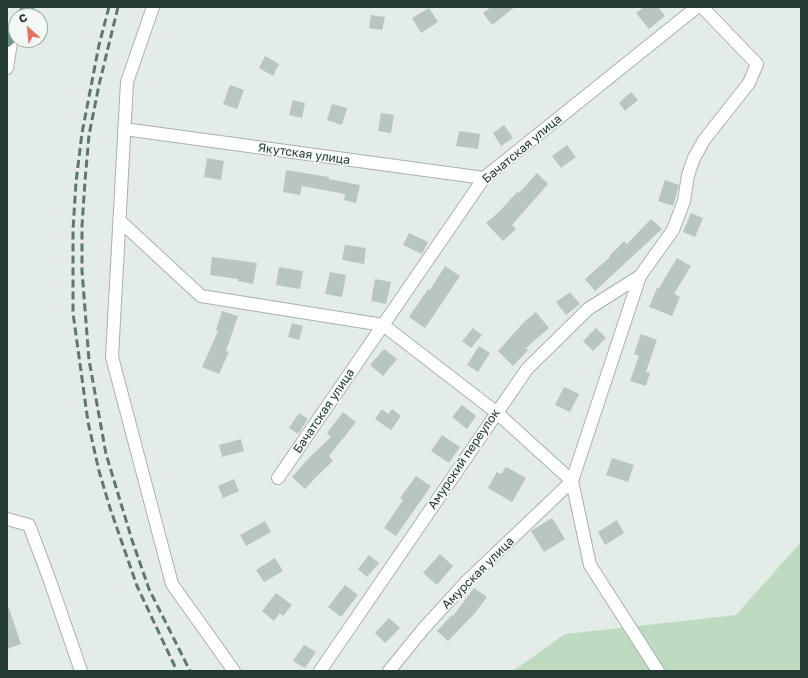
<!DOCTYPE html>
<meta charset="utf-8">
<style>
body{margin:0}
#map{position:relative;width:808px;height:678px;overflow:hidden;background:#e3ece6;font-family:"Golos Text",sans-serif}
canvas{display:block}
.frame{position:absolute;inset:0;border:8px solid #243b32;pointer-events:none}
.north{position:absolute;left:8px;top:8px;width:40px;height:40px;box-sizing:border-box;background:#f3f8f5;border:1px solid #a0aca7;border-radius:50%;rotate:333deg;font-size:11px;font-weight:700;line-height:16px;text-align:center;color:#243b32}
.north::after{content:'';display:block;margin:auto;width:14px;height:18px;background:#e67266;clip-path:polygon(50% 0,100% 100%,50% 72%,0 100%)}
</style>
<div id="map">
<canvas width="808" height="678"></canvas>
<div class="frame"></div>
<div class="north">С</div>
</div>
<script>
const g = document.querySelector('canvas').getContext('2d');
g.lineJoin = 'round';
function fillPath(path, color) { g.fillStyle = color; g.fill(path, 'evenodd'); }
const poly = rows => new Path2D(rows.map(r => 'M' + r).join(''));
function stroke(path, color, width, dash) { g.strokeStyle = color; g.lineWidth = width; g.lineCap = dash ? 'butt' : 'round'; g.setLineDash(dash || []); g.stroke(path); }
function write(font, color, halo, rows, align = 'center') {
  g.font = font + ' "Golos Text",sans-serif'; g.lineWidth = 3.5; g.setLineDash([]); g.textBaseline = 'middle'; g.strokeStyle = halo; g.fillStyle = color; for (const [text, x, y, turn = 0] of rows) {
    g.save(); g.translate(x, y); g.rotate((+turn || 0) * Math.PI / 180); g.textAlign = isNaN(turn) ? turn : align; if (halo) g.strokeText(text, 0, 0); g.fillText(text, 0, 0); g.restore();
  }
}
fillPath(poly([
 [801,542,801,670,513,671,565,634,736,615]
]), '#bedbc1');
fillPath(poly([
 [491,7,515,7,492,25,483,13],
 [644,7,658,7,665,16,649,29,636,13],
 [429,8,438,22,421,33,412,18],
 [371,15,385,17,382,30,369,28],
 [265,56,279,64,273,76,259,68],
 [230,85,244,90,237,109,223,104],
 [631,92,638,100,625,111,619,103],
 [293,100,305,103,302,118,289,115],
 [332,104,347,108,342,125,327,120],
 [381,113,394,115,391,133,378,131],
 [504,125,513,138,501,146,493,133],
 [459,131,480,134,478,149,456,146],
 [567,145,576,157,561,168,552,156],
 [207,158,224,161,221,180,204,177],
 [286,170,329,177,329,179,360,185,356,203,344,200,345,194,302,186,300,195,283,192],
 [537,173,548,184,512,225,516,229,503,241,486,223,499,212,517,192,519,193],
 [665,180,679,185,673,206,658,201],
 [691,213,703,218,695,237,683,232],
 [651,219,662,229,595,291,585,279,610,257,609,256,624,241,627,244],
 [409,233,428,242,422,254,403,245],
 [345,245,366,248,364,264,342,260],
 [212,257,257,263,253,284,238,281,238,279,210,275],
 [677,258,691,266,674,294,680,297,672,316,649,307,657,288,659,288],
 [445,266,460,276,425,328,409,317,428,289,430,290],
 [279,267,303,271,300,289,276,285],
 [330,272,346,275,342,297,325,294],
 [375,279,391,282,386,304,371,301],
 [570,292,580,304,566,315,556,302],
 [222,311,238,316,226,351,229,352,219,374,202,367,218,331,216,330],
 [536,312,549,328,526,348,528,350,513,366,498,351,525,321],
 [292,323,303,326,299,340,288,337],
 [473,328,482,335,471,348,462,341],
 [596,328,606,338,593,351,583,341],
 [641,334,657,340,646,372,650,373,646,386,630,381,639,356,634,354],
 [479,346,490,353,478,372,467,365],
 [384,349,397,359,383,376,370,365],
 [564,387,579,394,570,412,555,405],
 [462,405,476,416,467,429,452,417],
 [382,409,388,414,392,409,401,416,391,430,375,419],
 [343,412,356,422,329,456,333,461,316,477,305,489,292,477,308,459,331,437,327,433],
 [299,413,308,419,298,434,289,428],
 [442,435,460,447,449,463,431,451],
 [241,439,244,451,222,457,219,445],
 [612,458,634,465,628,482,606,475],
 [506,467,526,478,512,502,488,488,497,472,501,474],
 [416,476,431,486,396,536,384,528,403,500,400,498],
 [234,479,239,491,223,498,218,486],
 [552,518,565,539,544,552,531,531],
 [617,520,624,533,605,545,598,532],
 [265,521,271,532,246,546,240,535],
 [440,554,453,566,437,585,423,573],
 [369,555,379,563,367,577,358,569],
 [275,558,283,571,264,582,256,570],
 [345,585,358,595,341,617,328,607],
 [474,588,487,597,475,613,448,641,437,631,452,615,453,616],
 [276,593,292,605,283,616,280,613,274,621,262,611],
 [7,608,9,608,21,644,7,649],
 [389,618,400,628,385,643,375,633],
 [304,645,316,652,305,668,293,661]
]), '#b8c6bf');
const minor = poly([
 [153,7,127,82,112,357,172,584,234,671],
 [7,68,12,36],
 [124,129,484,178],
 [119,220,201,296,383,325,496,412,572,481],
 [278,478,484,178,697,7],
 [7,519,29,525,50,581,81,671],
 [320,671,527,369,588,309,640,276],
 [389,671,424,628,467,581,572,481],
 [658,671,590,565,572,481,640,276,673,230,684,201,688,175,694,158,704,140,749,83,757,64,702,7]
]);
const major = poly([
 [23,16,28,7],
 [7,41,12,36,16,29]
]);
stroke(minor, '#a6b3ac', 14);
stroke(major, '#c2c8c6', 14);
stroke(minor, '#fff', 12);
stroke(major, '#6b9d89', 12);
stroke(poly([
 [109,7,99,45,82,133,76,182,73,230,73,313,88,422,99,471,110,508,137,586,177,671],
 [118,7,99,85,89,135,85,181,82,226,82,271,89,360,106,454,132,540,149,589,190,671]
]), '#5f776d', 3, [8, 4]);
write('12px', '#243b32', '#f3f8f5', [
 ["Бачатская улица",522,149,-40],
 ["Якутская улица",304,154,8],
 ["Бачатская улица",324,411,-56],
 ["Амурский переулок",464,459,-56],
 ["Амурская улица",478,573,-45]
]);
</script>
